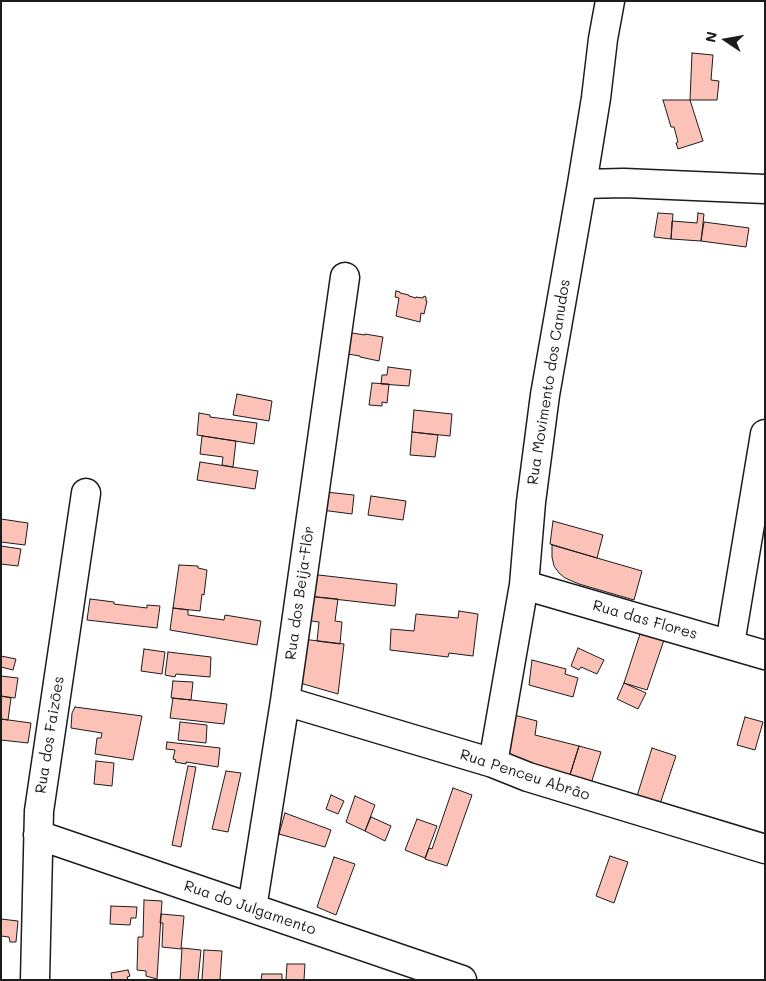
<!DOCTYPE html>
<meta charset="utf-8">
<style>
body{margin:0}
#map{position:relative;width:766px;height:981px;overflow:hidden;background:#fff;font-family:Mali,sans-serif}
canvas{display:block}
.frame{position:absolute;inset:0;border:2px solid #1c1c1c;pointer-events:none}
.north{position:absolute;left:701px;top:15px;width:50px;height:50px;-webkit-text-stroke:4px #fff;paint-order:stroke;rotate:282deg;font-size:14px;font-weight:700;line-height:20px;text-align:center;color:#1c1c1c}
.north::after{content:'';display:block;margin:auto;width:18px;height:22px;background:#1c1c1c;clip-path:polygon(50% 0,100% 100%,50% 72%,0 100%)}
</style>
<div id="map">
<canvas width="766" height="981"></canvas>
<div class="frame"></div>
<div class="north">N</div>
</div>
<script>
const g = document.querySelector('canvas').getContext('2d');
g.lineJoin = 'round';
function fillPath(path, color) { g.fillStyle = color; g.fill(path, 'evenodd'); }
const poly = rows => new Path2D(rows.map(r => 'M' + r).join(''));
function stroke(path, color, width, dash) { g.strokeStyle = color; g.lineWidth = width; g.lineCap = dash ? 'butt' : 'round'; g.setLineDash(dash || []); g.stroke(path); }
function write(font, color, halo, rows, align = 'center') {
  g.font = font + ' Mali,sans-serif'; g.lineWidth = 4.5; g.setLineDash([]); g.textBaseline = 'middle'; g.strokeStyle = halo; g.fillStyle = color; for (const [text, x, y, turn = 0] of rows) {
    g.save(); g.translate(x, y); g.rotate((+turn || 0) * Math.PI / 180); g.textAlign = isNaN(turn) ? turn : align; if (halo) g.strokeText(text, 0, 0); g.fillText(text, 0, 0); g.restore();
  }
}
const building = poly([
 [692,53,713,55,711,80,719,81,717,100,690,100,692,53],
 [663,100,690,100,703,141,678,149,676,143,678,142,674,127,671,127,663,100],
 [658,213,673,214,671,239,654,237,658,213],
 [698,213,704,214,701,241,671,239,672,221,697,223,698,213],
 [704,222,749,228,746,247,701,241,704,222],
 [396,291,400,292,400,293,409,295,409,296,416,298,416,297,423,298,424,296,426,297,426,301,427,301,424,314,421,313,420,322,396,316,399,298,395,297,396,291],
 [339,331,365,335,365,334,383,337,379,361,360,357,360,356,335,352,339,331],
 [388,367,411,370,409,386,381,384,382,375,387,375,388,367],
 [372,383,389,384,387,403,382,402,382,406,369,405,372,383],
 [237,394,272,401,269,421,233,415,237,394],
 [414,410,452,414,450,436,412,432,414,410],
 [199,413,210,415,210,417,257,423,254,444,197,435,199,413],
 [412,432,438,435,435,457,410,455,412,432],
 [202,436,236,441,233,467,222,465,223,457,200,454,202,436],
 [200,462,258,471,255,489,197,480,200,462],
 [316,491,354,495,352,514,314,509,316,491],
 [371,496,406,501,403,520,368,515,371,496],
 [1,519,28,523,25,545,1,542,1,519],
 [553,521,603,535,597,558,550,544,553,521],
 [552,545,642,571,634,600,579,584,565,578,559,573,554,566,552,557,552,545],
 [1,546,21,549,18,566,1,564,1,546],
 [179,565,198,566,198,568,207,570,204,595,202,594,200,611,173,608,179,565],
 [310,574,397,584,395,606,307,596,310,574],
 [307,596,338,599,335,621,342,622,340,644,317,641,319,622,304,620,307,596],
 [90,599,114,602,114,604,147,608,147,605,160,606,157,628,87,620,90,599],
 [173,608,188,610,188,615,224,620,225,615,261,621,257,645,170,630,173,608],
 [459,611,478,614,473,656,449,653,448,657,390,650,391,629,414,631,416,614,458,618,459,611],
 [640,634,664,640,647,690,624,683,640,634],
 [302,639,344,644,338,694,300,683,302,639],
 [578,648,604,660,597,674,581,667,579,670,571,666,578,648],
 [144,649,165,652,162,674,141,671,144,649],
 [168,652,211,657,210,677,176,674,175,677,165,675,168,652],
 [1,656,16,659,13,670,1,667,1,656],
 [532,660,566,669,565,674,578,678,573,697,529,685,532,660],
 [1,676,18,678,15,698,1,696,1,676],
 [173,681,193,682,191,700,171,698,173,681],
 [624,683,646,693,638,709,617,699,624,683],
 [1,696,11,698,8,720,1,719,1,696],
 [173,698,227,704,224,724,170,718,173,698],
 [75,707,142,716,133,760,95,754,97,738,101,738,102,733,71,728,72,713,75,707],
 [514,715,537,721,535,735,579,746,568,781,503,752,514,715],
 [745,717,763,722,755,750,737,745,745,717],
 [1,719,31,723,28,743,1,740,1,719],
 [180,722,207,725,206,743,178,740,180,722],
 [167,742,220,748,218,767,186,762,186,764,175,762,176,760,173,759,175,750,166,749,167,742],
 [579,746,601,752,590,787,568,781,579,746],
 [652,748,676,756,660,804,637,796,652,748],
 [96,761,114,763,112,786,94,784,96,761],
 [188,766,196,767,181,847,172,845,188,766],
 [226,771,241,773,228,832,212,829,226,771],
 [453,788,472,795,447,866,425,859,429,848,432,849,453,788],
 [331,795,344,801,338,814,326,809,331,795],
 [355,796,375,805,365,831,346,822,355,796],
 [285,813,331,830,325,847,279,834,285,813],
 [371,817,391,826,385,841,365,831,371,817],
 [417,819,437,826,425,858,405,850,417,819],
 [610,856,628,862,614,903,596,896,610,856],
 [334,857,355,864,336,915,317,907,334,857],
 [144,900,162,901,157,979,146,976,146,971,137,970,138,937,143,937,144,900],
 [111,906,137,907,136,918,131,918,130,925,110,924,111,906],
 [161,914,184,916,181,949,162,947,163,923,160,923,161,914],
 [1,919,18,921,16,942,10,942,9,937,1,936,1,919],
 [182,948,201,950,198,980,180,980,182,948],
 [204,950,222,951,220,980,202,980,204,950],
 [287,964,305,964,304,980,286,980,287,964],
 [128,970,130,976,127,977,128,980,112,980,111,973,128,970],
 [262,974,282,974,282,980,261,980,262,974]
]);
fillPath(building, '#fdc2b7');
stroke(building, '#1c1c1c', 1);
const minor = poly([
 [582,184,624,183,765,189],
 [524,585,765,655],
 [730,644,765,434],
 [285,701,493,763,528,777,765,849],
 [493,763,524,585,531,502,545,395,582,184,596,98,603,39,610,1],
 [38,835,462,980],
 [252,908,285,701,345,277],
 [35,980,39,811,86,493]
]);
stroke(minor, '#1c1c1c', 31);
stroke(minor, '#fff', 28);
write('15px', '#1c1c1c', '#fff', [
 ["Rua Movimento dos Canudos",549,382,-81],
 ["Rua dos Beija-Flôr",300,593,-82],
 ["Rua das Flores",645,620,16],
 ["Rua dos Faizões",50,735,-81],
 ["Rua Penceu Abrão",525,775,18],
 ["Rua do Julgamento",250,908,19]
]);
</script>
